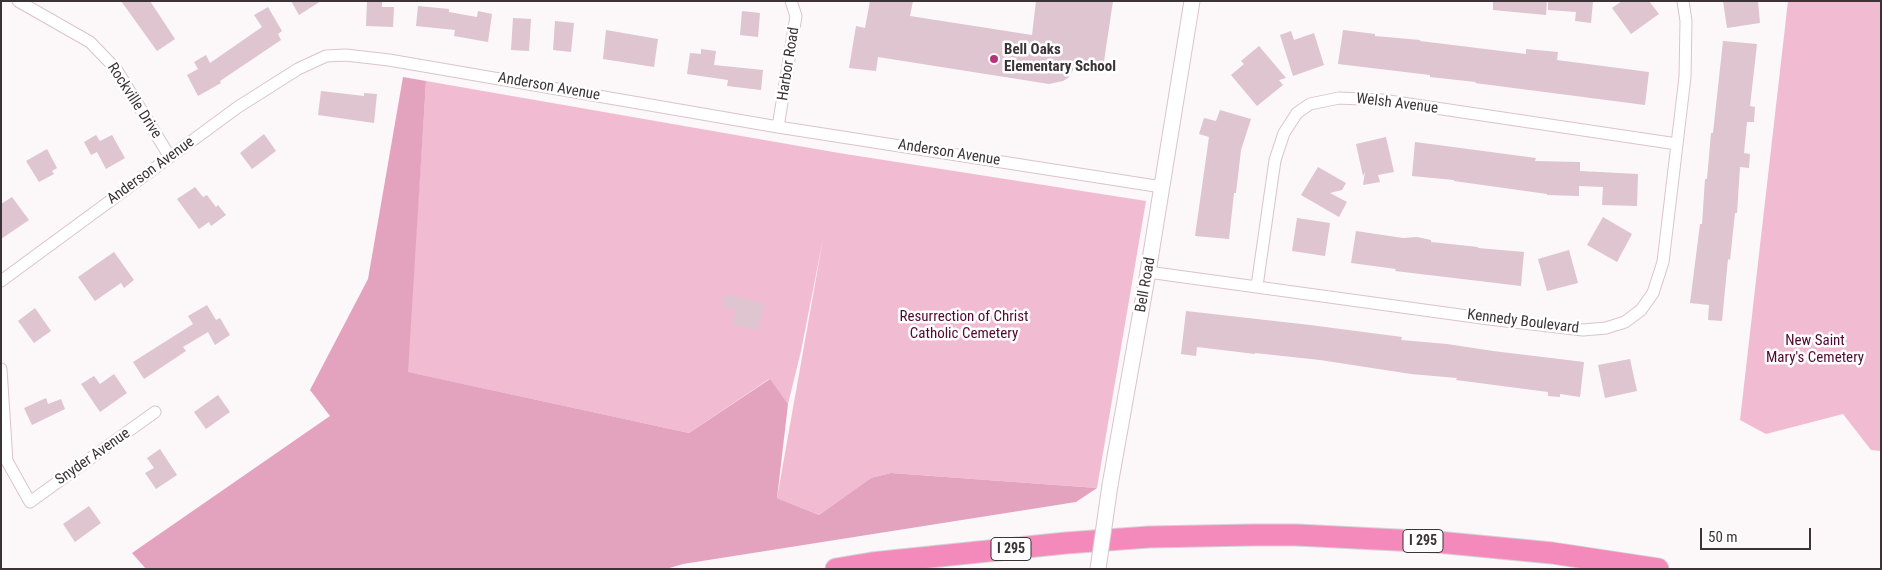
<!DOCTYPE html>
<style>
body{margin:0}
#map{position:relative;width:1882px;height:570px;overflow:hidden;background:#fcf7f9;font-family:"Roboto Condensed",sans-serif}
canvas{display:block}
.frame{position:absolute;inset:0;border:2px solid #3c3337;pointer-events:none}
.scale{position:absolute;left:1700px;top:528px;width:111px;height:22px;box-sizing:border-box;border:2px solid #3c3337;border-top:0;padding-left:6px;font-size:15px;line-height:18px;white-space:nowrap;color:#3c3337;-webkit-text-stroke:4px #fff;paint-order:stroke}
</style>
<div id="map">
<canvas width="1882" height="570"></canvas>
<div class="frame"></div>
<div class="scale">50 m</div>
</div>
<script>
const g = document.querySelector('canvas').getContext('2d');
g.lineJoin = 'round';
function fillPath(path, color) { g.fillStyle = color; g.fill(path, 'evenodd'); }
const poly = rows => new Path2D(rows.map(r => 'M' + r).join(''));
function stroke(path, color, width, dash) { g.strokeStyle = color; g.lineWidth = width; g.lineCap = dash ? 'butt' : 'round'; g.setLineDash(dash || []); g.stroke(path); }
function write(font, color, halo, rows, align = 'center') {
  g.font = font + ' "Roboto Condensed",sans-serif'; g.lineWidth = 5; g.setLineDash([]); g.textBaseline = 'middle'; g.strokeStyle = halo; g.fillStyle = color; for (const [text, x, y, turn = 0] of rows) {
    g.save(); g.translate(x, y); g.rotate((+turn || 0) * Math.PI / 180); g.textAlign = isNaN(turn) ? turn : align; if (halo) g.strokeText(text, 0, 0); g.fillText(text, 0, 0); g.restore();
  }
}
fillPath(poly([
 [1788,1,1881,1,1881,451,1871,450,1843,414,1766,434,1740,420],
 [426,81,839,153,1146,201,1097,488,891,473,871,478,819,515,777,498,823,239,801,351,788,404,769,379,689,433,407,372]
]), '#f1bcd2');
fillPath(poly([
 [403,77,426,81,408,372,689,433,770,379,788,404,777,498,819,515,871,478,891,473,1097,488,1076,502,683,564,666,569,146,569,132,553,330,416,310,390,368,279]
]), '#e3a2be');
fillPath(poly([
 [121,1,150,1,175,39,157,51],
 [291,1,321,1,299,15],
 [367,1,382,1,382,7,394,7,393,27,366,26],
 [870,1,913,1,910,16,1032,35,1036,1,1113,1,1103,68,1078,62,1068,78,1063,81,1049,84,878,57,876,71,849,68,856,26,865,28],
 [1493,1,1547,1,1546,15,1493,10],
 [1548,1,1593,1,1591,23,1575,21,1576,12,1548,10],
 [1622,1,1649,1,1659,14,1631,34,1612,8],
 [1723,1,1758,1,1760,23,1727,28],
 [418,6,449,9,449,12,477,17,478,11,492,14,488,42,454,36,455,30,416,26],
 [268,7,282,31,278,34,281,40,220,81,221,83,198,96,187,75,198,69,194,62,206,55,210,63,262,27,254,15],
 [742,11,760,13,758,37,740,35],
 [513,18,531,19,529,51,511,50],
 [555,21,574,23,571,52,553,50],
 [606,30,658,39,654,67,603,59],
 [1343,30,1375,34,1375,36,1420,40,1420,41,1526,54,1526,49,1558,52,1557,60,1649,72,1645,105,1475,83,1476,82,1430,77,1430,75,1338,64],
 [1291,31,1294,40,1314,33,1324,65,1293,76,1280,35],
 [1723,41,1757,44,1750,106,1755,107,1754,122,1747,122,1744,153,1750,154,1749,168,1740,167,1737,213,1735,213,1730,260,1728,259,1722,321,1708,320,1709,305,1690,303,1700,224,1702,224,1705,179,1707,179,1711,133,1713,133],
 [1259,46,1286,78,1279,80,1283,85,1257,106,1231,75,1244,64,1241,61],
 [701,49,716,51,714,65,763,70,761,90,727,86,728,80,687,74,690,53,701,54],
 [321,91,364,96,364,93,377,94,374,123,318,115],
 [1220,110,1251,119,1241,150,1236,193,1234,193,1229,239,1195,236,1209,137,1199,134,1204,118,1216,121],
 [264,134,276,151,252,169,240,153],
 [96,135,100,141,112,135,125,158,106,169,97,152,91,155,84,142],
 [1386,137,1394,172,1378,175,1380,182,1363,185,1365,172,1363,176,1356,144],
 [1415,142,1536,158,1535,161,1580,162,1580,171,1638,174,1637,206,1602,205,1603,187,1579,186,1579,196,1547,195,1547,194,1454,181,1454,180,1412,176],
 [47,149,57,168,52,171,54,174,39,182,26,161],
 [1318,167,1346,183,1342,190,1330,193,1347,202,1339,217,1301,195],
 [195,187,203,197,207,195,216,207,218,205,226,215,211,226,209,222,199,229,177,199],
 [12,197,29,220,1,239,1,204],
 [1603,217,1632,234,1617,262,1587,245],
 [1297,218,1330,223,1325,256,1292,251],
 [1356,231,1403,238,1417,237,1431,240,1431,242,1478,247,1478,248,1524,252,1521,286,1395,271,1396,269,1351,263],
 [1569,250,1578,283,1547,291,1538,259],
 [114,252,134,280,124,288,121,283,95,301,78,277],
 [725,294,764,303,758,330,732,325,736,309,722,306],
 [207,305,216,320,220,318,230,335,215,345,208,332,183,347,186,351,144,379,133,362,193,324,188,316],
 [35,308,51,331,34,343,18,321],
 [1186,311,1310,325,1402,337,1401,340,1447,344,1493,351,1584,362,1580,397,1560,394,1560,397,1548,396,1548,392,1456,380,1457,378,1411,374,1320,360,1255,353,1255,354,1197,347,1196,356,1181,354],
 [1630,359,1637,391,1605,398,1598,365],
 [114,374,127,393,100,412,81,384,94,376,100,384],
 [218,395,230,412,206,429,194,412],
 [46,398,48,404,61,399,65,409,32,425,24,408],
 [160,449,177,475,156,489,145,473,154,468,147,458],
 [89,506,101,523,75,542,63,524]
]), '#dec5cf');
const minor = poly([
 [18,1,90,42,116,69,170,157],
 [778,127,796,16,791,1],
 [1148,272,1489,319,1583,330,1606,328,1625,322,1641,310,1653,293,1663,262,1685,77,1686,21,1683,1],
 [1,281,238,107,298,69,326,56,346,55,389,60,778,127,1162,187],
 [1257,286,1275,160,1284,133,1297,113,1310,104,1339,98,1382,100,1677,144],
 [1,369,7,461,30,502,155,412]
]);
const tertiary = poly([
 [1110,485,1148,272,1192,1]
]);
const motorway = poly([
 [836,569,872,563,1066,543,1149,537,1252,535,1297,535,1437,542,1552,553,1658,569]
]);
stroke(minor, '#dbc3cd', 13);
stroke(tertiary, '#dbc3cd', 17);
stroke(motorway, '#d4d2d3', 23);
stroke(minor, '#fff', 11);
stroke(tertiary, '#fff', 15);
stroke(motorway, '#f48abc', 21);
const tertiaryBridge = poly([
 [1098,569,1110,485]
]);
stroke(tertiaryBridge, '#dbc3cd', 17, []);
stroke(tertiaryBridge, '#fff', 15);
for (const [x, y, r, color] of [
 [994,59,5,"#b7337a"]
]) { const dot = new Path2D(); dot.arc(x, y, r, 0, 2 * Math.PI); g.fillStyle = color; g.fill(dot); stroke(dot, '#fff', 2); }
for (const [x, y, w] of [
 [1423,541,40],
 [1011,549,40]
]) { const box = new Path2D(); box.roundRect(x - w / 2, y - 11.5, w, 23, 4); g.fillStyle = '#fff'; g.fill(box); stroke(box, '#3c3337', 1); }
write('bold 14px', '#3c3337', null, [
 ["I 295",1423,541],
 ["I 295",1011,549]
]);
write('bold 15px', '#3c3337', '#fff', [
 ["Bell Oaks",1004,50],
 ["Elementary School",1004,67]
], 'left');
write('15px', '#3c3337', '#fff', [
 ["Harbor Road",789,64,-81],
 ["Anderson Avenue",549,87,10],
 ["Rockville Drive",134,101,57],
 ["Welsh Avenue",1397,104,7],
 ["Anderson Avenue",949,153,9],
 ["Anderson Avenue",151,171,-36],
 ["Bell Road",1146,285,-80],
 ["Kennedy Boulevard",1523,322,7],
 ["Snyder Avenue",93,457,-35]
]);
write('15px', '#530733', '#fff', [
 ["Resurrection of Christ",964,317],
 ["Catholic Cemetery",964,334],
 ["New Saint",1815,341],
 ["Mary's Cemetery",1815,358]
]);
</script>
